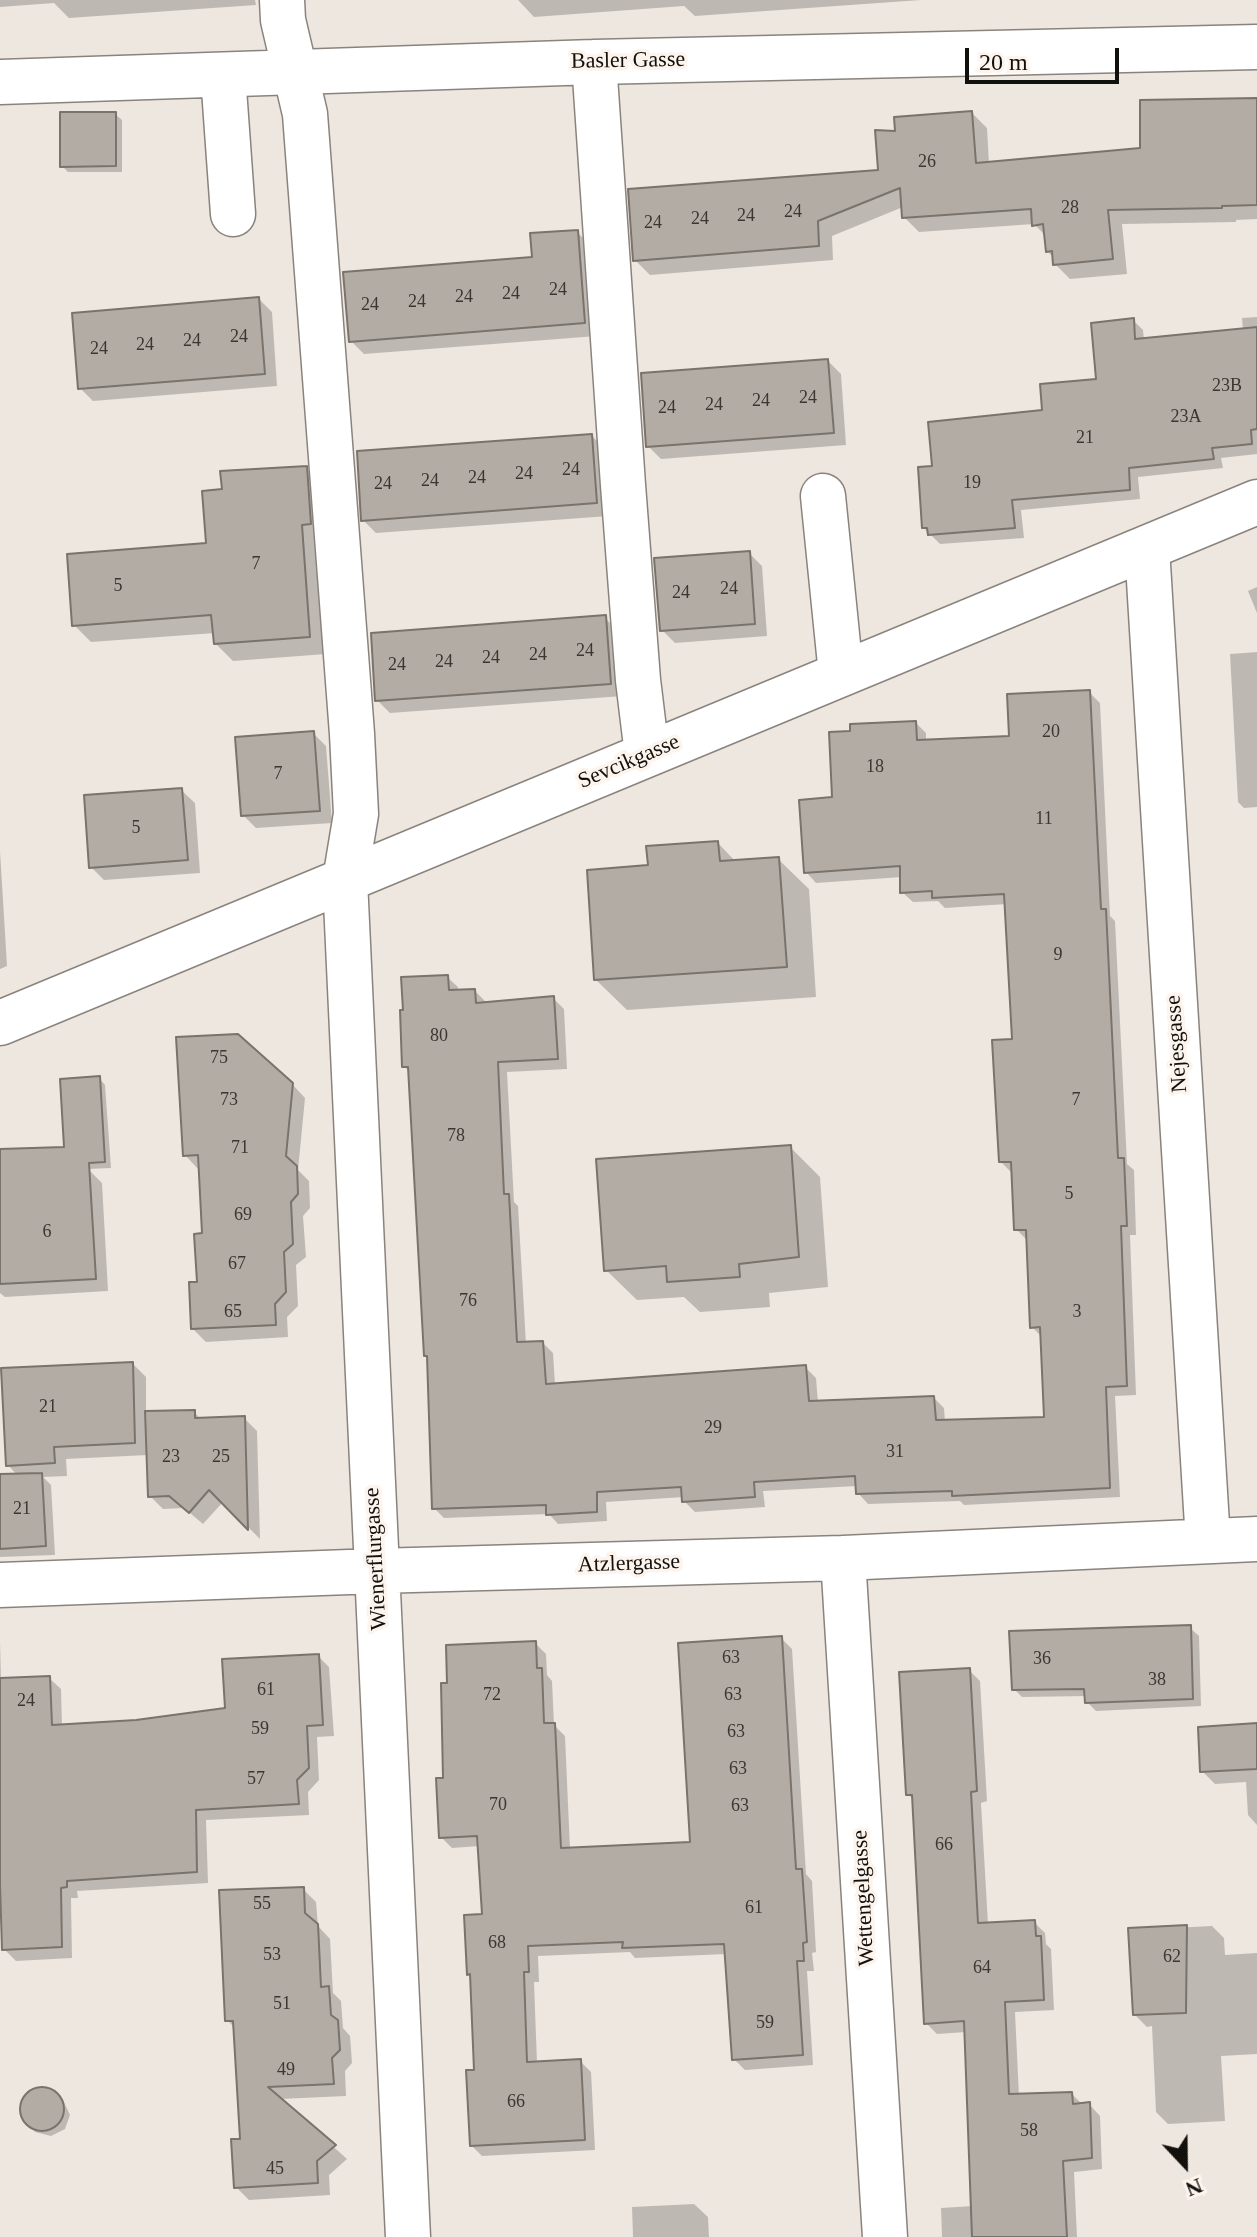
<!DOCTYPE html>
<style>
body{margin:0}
#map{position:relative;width:1257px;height:2237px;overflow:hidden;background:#eee7e0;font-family:"Times New Roman",serif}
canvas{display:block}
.north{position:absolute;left:1145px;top:2125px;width:80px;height:80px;-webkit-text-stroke:6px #fcf4ed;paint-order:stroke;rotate:158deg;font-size:22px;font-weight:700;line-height:32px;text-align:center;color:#12100d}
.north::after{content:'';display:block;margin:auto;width:28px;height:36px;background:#12100d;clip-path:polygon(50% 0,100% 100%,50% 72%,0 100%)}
.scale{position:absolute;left:965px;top:48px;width:154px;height:36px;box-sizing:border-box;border:4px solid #12100d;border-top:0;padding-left:10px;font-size:24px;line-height:28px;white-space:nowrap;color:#12100d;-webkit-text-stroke:6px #fcf4ed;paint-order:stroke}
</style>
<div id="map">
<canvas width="1257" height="2237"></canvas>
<div class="north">N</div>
<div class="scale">20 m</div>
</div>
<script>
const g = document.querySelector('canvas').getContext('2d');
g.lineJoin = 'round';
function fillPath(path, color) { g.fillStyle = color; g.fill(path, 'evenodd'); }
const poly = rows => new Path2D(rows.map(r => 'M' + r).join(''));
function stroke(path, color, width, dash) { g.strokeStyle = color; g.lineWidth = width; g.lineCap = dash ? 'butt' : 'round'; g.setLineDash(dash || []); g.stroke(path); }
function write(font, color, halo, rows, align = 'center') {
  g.font = font + ' "Times New Roman",serif'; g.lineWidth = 7; g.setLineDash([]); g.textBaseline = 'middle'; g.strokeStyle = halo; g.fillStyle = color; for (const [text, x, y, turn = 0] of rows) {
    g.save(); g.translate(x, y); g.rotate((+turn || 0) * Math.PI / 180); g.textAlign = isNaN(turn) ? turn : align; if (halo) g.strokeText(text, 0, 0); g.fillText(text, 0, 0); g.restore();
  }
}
fillPath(poly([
 [0,0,255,0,256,5,69,18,54,3,0,7],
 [518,0,921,0,695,16,684,6,534,17],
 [1257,100,1257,219,1236,220,1236,222,1122,224,1127,274,1070,279,1055,264,1054,258,1047,251,1046,236,1034,224,919,232,904,217,903,207,832,236,833,260,650,275,635,260,880,172,898,134,972,113,987,128,989,164,1142,150],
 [115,114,122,120,122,172,68,172,62,166],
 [577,232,590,245,597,336,364,354,351,341,534,258],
 [259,299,272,312,277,386,93,401,80,388],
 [1257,317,1257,454,1221,458,1223,468,1138,477,1140,499,1021,510,1024,538,940,544,924,528,934,468,1044,411,1098,380,1133,320,1143,330,1144,340,1243,330,1242,318],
 [828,361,841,374,846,445,661,459,648,446],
 [592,436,605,449,609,516,376,533,363,520],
 [306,468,323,485,326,654,233,661,216,644,215,633,91,642,74,625,208,545,224,491],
 [749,553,762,566,767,636,675,643,662,630],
 [1257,587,1257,613,1248,591],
 [605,618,618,631,623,696,390,713,377,700],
 [1257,652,1257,807,1244,808,1238,802,1230,654],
 [1089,692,1100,703,1110,916,1115,921,1127,1164,1134,1170,1136,1235,1130,1235,1136,1395,1115,1396,1120,1497,964,1505,960,1501,868,1504,858,1493,857,1486,763,1491,765,1507,695,1512,684,1501,684,1497,606,1502,607,1521,558,1524,549,1514,444,1518,434,1508,429,1359,426,1355,410,1072,404,1066,447,977,458,987,458,992,475,991,485,1001,485,1004,553,998,564,1009,567,1069,507,1072,514,1202,518,1206,526,1344,543,1343,553,1353,555,1385,805,1367,816,1378,818,1403,934,1398,944,1408,945,1422,1046,1419,1043,1338,1032,1327,1027,1240,1016,1229,1014,1172,1011,1172,1001,1162,1014,1041,1007,904,945,908,938,901,913,902,902,892,902,877,816,883,806,872,834,799,916,723,926,733,926,742,1012,738],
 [313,733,326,746,332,823,256,828,243,815],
 [181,790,195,803,200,873,104,880,91,867],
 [718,843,736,862,778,859,809,889,816,997,627,1010,596,980,650,867],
 [0,851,7,966,0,969],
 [99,1078,105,1085,111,1168,88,1169,102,1183,108,1291,5,1297,0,1293,0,1187,74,1171],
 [292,1084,305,1098,298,1170,309,1181,310,1208,303,1216,306,1257,296,1265,298,1306,287,1317,288,1337,206,1342,193,1329,204,1235,201,1168,198,1169,185,1155],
 [790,1147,820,1177,828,1287,769,1293,770,1307,700,1312,684,1297,637,1300,606,1270],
 [133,1364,146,1377,146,1413,194,1412,201,1419,244,1418,257,1431,260,1539,223,1502,203,1524,184,1508,163,1509,150,1496,148,1455,66,1459,67,1476,43,1477,51,1485,55,1555,0,1557,0,1477,18,1476,8,1465],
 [1190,1628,1199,1636,1201,1706,1096,1711,1087,1702,1087,1696,1022,1697,1014,1689],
 [781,1638,792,1649,806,1874,812,1881,816,1952,812,1953,814,1971,807,1971,813,2065,745,2070,734,2059,726,1954,635,1958,630,1952,538,1956,539,1982,534,1982,537,2063,580,2061,591,2072,595,2150,482,2156,472,2146,476,2072,472,1977,469,1974,466,1917,484,1916,480,1846,452,1848,441,1837,445,1780,535,1643,546,1654,547,1675,552,1681,554,1725,565,1736,570,1849,692,1844],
 [0,1641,1,1680,49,1678,61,1689,62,1726,136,1722,227,1710,318,1656,329,1667,334,1736,317,1737,319,1780,308,1792,309,1815,206,1820,208,1883,77,1891,78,1898,71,1898,72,1958,16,1961,4,1949,2,1885,0,1885],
 [969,1670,980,1681,987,1801,981,1803,988,1924,1034,1922,1045,1933,1046,1944,1051,1949,1054,2010,1015,2012,1019,2096,1072,2094,1083,2105,1089,2104,1100,2116,1102,2169,1074,2172,1077,2237,942,2237,941,2208,973,2206,966,2032,937,2034,926,2023,915,1801,908,1794],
 [1257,1725,1257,1825,1248,1815,1246,1782,1215,1784,1202,1771],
 [303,1889,316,1902,318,1926,330,1939,333,1993,341,2001,343,2028,350,2036,352,2063,345,2071,346,2096,280,2099,347,2159,329,2175,330,2195,249,2200,236,2187,242,2141,235,2028,227,2020],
 [1212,1926,1224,1938,1225,1955,1257,1953,1257,2054,1221,2056,1225,2121,1168,2124,1156,2112,1152,2026,1147,2027,1135,2015,1131,1930],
 [40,2088,56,2093,63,2100,70,2115,65,2129,51,2136,35,2132,29,2125,21,2110,26,2096],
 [694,2204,708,2217,709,2237,633,2237,632,2207]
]), '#0003');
const building = poly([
 [1257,98,1257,205,1222,206,1222,208,1108,210,1113,259,1053,265,1052,251,1046,252,1043,224,1032,226,1031,209,902,218,900,188,818,221,819,246,633,261,628,189,878,170,875,130,895,131,894,117,972,111,976,163,1140,148,1140,100,1257,98],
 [60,112,116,112,116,166,60,167,60,112],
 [578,230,585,323,349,342,343,272,532,257,530,233,578,230],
 [259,297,265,374,78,389,72,313,259,297],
 [1134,318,1135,339,1257,327,1257,429,1251,430,1252,444,1212,448,1214,459,1129,468,1130,490,1012,500,1015,528,928,535,927,528,922,528,918,467,932,466,928,422,1042,410,1040,384,1096,379,1091,323,1134,318],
 [828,359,834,433,646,447,641,373,828,359],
 [592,434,597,503,361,521,357,451,592,434],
 [307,466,311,524,302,525,310,637,214,644,211,615,72,626,67,554,206,543,202,491,222,489,220,471,307,466],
 [750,551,755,624,660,631,654,558,750,551],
 [606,615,611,684,375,701,371,633,606,615],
 [1090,690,1101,909,1106,909,1118,1158,1124,1158,1127,1226,1121,1226,1127,1386,1106,1387,1110,1488,952,1496,952,1491,856,1494,855,1476,754,1482,755,1497,682,1502,681,1487,597,1492,597,1512,546,1515,546,1505,432,1509,427,1356,424,1356,408,1067,402,1067,400,1010,403,1010,401,977,448,975,449,990,475,989,476,1003,554,996,558,1059,498,1062,504,1194,509,1194,517,1342,543,1341,546,1384,806,1365,809,1401,934,1396,936,1420,1044,1417,1040,1327,1030,1328,1026,1230,1014,1230,1011,1162,999,1162,992,1040,1012,1039,1004,894,932,898,932,891,900,893,900,866,804,873,799,800,832,797,829,732,850,731,850,724,916,721,917,740,1009,736,1007,694,1090,690],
 [314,731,320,811,241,816,235,737,314,731],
 [182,788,188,860,89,868,84,795,182,788],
 [718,841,720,861,779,857,787,967,594,980,587,870,648,865,646,846,718,841],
 [238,1034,293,1083,286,1156,297,1166,298,1194,291,1202,293,1244,284,1252,286,1292,275,1304,276,1325,191,1329,189,1282,197,1282,194,1234,202,1233,198,1155,183,1156,176,1037,238,1034],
 [100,1076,105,1162,89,1163,96,1279,0,1284,0,1149,64,1147,60,1079,100,1076],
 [791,1145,799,1257,739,1264,740,1277,667,1282,666,1266,604,1271,596,1159,791,1145],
 [133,1362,135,1443,54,1447,55,1463,6,1466,1,1368,133,1362],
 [195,1410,195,1418,245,1416,248,1530,209,1490,189,1513,169,1496,148,1497,145,1411,195,1410],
 [42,1473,46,1546,0,1549,0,1474,42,1473],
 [1191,1625,1193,1699,1085,1703,1084,1689,1012,1690,1009,1631,1191,1625],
 [782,1636,796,1869,802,1869,807,1942,803,1943,804,1961,797,1961,803,2055,732,2060,724,1944,622,1948,623,1942,528,1946,529,1972,524,1972,527,2062,581,2059,585,2140,470,2146,466,2070,474,2070,470,1974,467,1975,464,1915,482,1914,477,1836,439,1838,436,1778,443,1778,441,1683,447,1683,446,1645,536,1641,537,1668,542,1668,544,1723,555,1723,561,1848,690,1842,678,1643,782,1636],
 [319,1654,323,1725,307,1726,309,1768,297,1780,299,1804,196,1810,197,1872,67,1881,67,1887,61,1888,62,1947,2,1950,0,1884,0,1678,50,1676,52,1725,136,1720,225,1708,222,1659,319,1654],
 [970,1668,977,1791,971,1792,978,1923,1035,1920,1036,1936,1041,1936,1044,2000,1005,2002,1009,2094,1072,2092,1073,2104,1090,2102,1092,2158,1063,2161,1067,2237,972,2237,964,2021,924,2024,912,1795,906,1795,899,1672,970,1668],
 [1257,1723,1257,1769,1200,1772,1198,1727,1257,1723],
 [304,1887,305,1913,318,1924,321,1987,329,1986,331,2015,338,2020,340,2050,332,2058,334,2084,268,2087,336,2145,317,2161,318,2183,234,2188,231,2139,240,2139,233,2021,225,2021,219,1890,304,1887],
 [1187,1925,1186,2013,1133,2015,1128,1928,1187,1925],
 '20 2109a22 22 0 1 1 44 0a22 22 0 1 1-44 0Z'
]);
fillPath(building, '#b3aca5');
stroke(building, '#79736c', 2);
const minor = poly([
 [282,0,283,20,305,114,352,734,356,814,345,880,408,2237],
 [594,62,623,485,638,680,647,754],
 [223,75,233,214],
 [0,82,594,62,1257,47],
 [823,496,841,674],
 [1147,548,1208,1541],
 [0,1023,1257,502],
 [843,1558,885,2237],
 [0,1585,376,1571,843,1558,1257,1539]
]);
stroke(minor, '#8a837d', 47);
stroke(minor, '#fff', 44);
write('18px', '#3a3733', null, [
 ["26",927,162],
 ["28",1070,208],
 ["24",793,212],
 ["24",746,216],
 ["24",700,219],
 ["24",653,223],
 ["24",558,290],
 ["24",511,294],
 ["24",464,297],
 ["24",417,302],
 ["24",370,305],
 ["24",239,337],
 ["24",192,341],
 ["24",145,345],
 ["24",99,349],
 ["23B",1227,386],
 ["24",808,398],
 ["24",761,401],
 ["24",714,405],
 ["24",667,408],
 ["23A",1186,417],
 ["21",1085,438],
 ["24",571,470],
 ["24",524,474],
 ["24",477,478],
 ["24",430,481],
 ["19",972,483],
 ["24",383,484],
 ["7",256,564],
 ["5",118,586],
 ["24",729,589],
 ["24",681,593],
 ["24",585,651],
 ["24",538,655],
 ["24",491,658],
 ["24",444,662],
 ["24",397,665],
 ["20",1051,732],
 ["18",875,767],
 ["7",278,774],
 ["11",1044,819],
 ["5",136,828],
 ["9",1058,955],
 ["80",439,1036],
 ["75",219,1058],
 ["73",229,1100],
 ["7",1076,1100],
 ["78",456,1136],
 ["71",240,1148],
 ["5",1069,1194],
 ["69",243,1215],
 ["6",47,1232],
 ["67",237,1264],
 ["76",468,1301],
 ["65",233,1312],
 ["3",1077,1312],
 ["21",48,1407],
 ["29",713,1428],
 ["31",895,1452],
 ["23",171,1457],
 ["25",221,1457],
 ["21",22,1509],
 ["63",731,1658],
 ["36",1042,1659],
 ["38",1157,1680],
 ["61",266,1690],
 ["72",492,1695],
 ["63",733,1695],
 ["24",26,1701],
 ["59",260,1729],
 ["63",736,1732],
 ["63",738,1769],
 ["57",256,1779],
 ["70",498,1805],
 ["63",740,1806],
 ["66",944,1845],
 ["55",262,1904],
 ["61",754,1908],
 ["68",497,1943],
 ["53",272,1955],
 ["62",1172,1957],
 ["64",982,1968],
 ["51",282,2004],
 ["59",765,2023],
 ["49",286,2070],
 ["66",516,2102],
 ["58",1029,2131],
 ["45",275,2169]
]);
write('22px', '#12100d', '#fcf4ed', [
 ["Basler Gasse",628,61,-1],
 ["Sevcikgasse",629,762,-23],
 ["Nejesgasse",1177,1044,-94],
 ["Wienerflurgasse",376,1559,-93],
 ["Atzlergasse",629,1564,-2],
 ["Wettengelgasse",864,1898,-93]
]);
</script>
